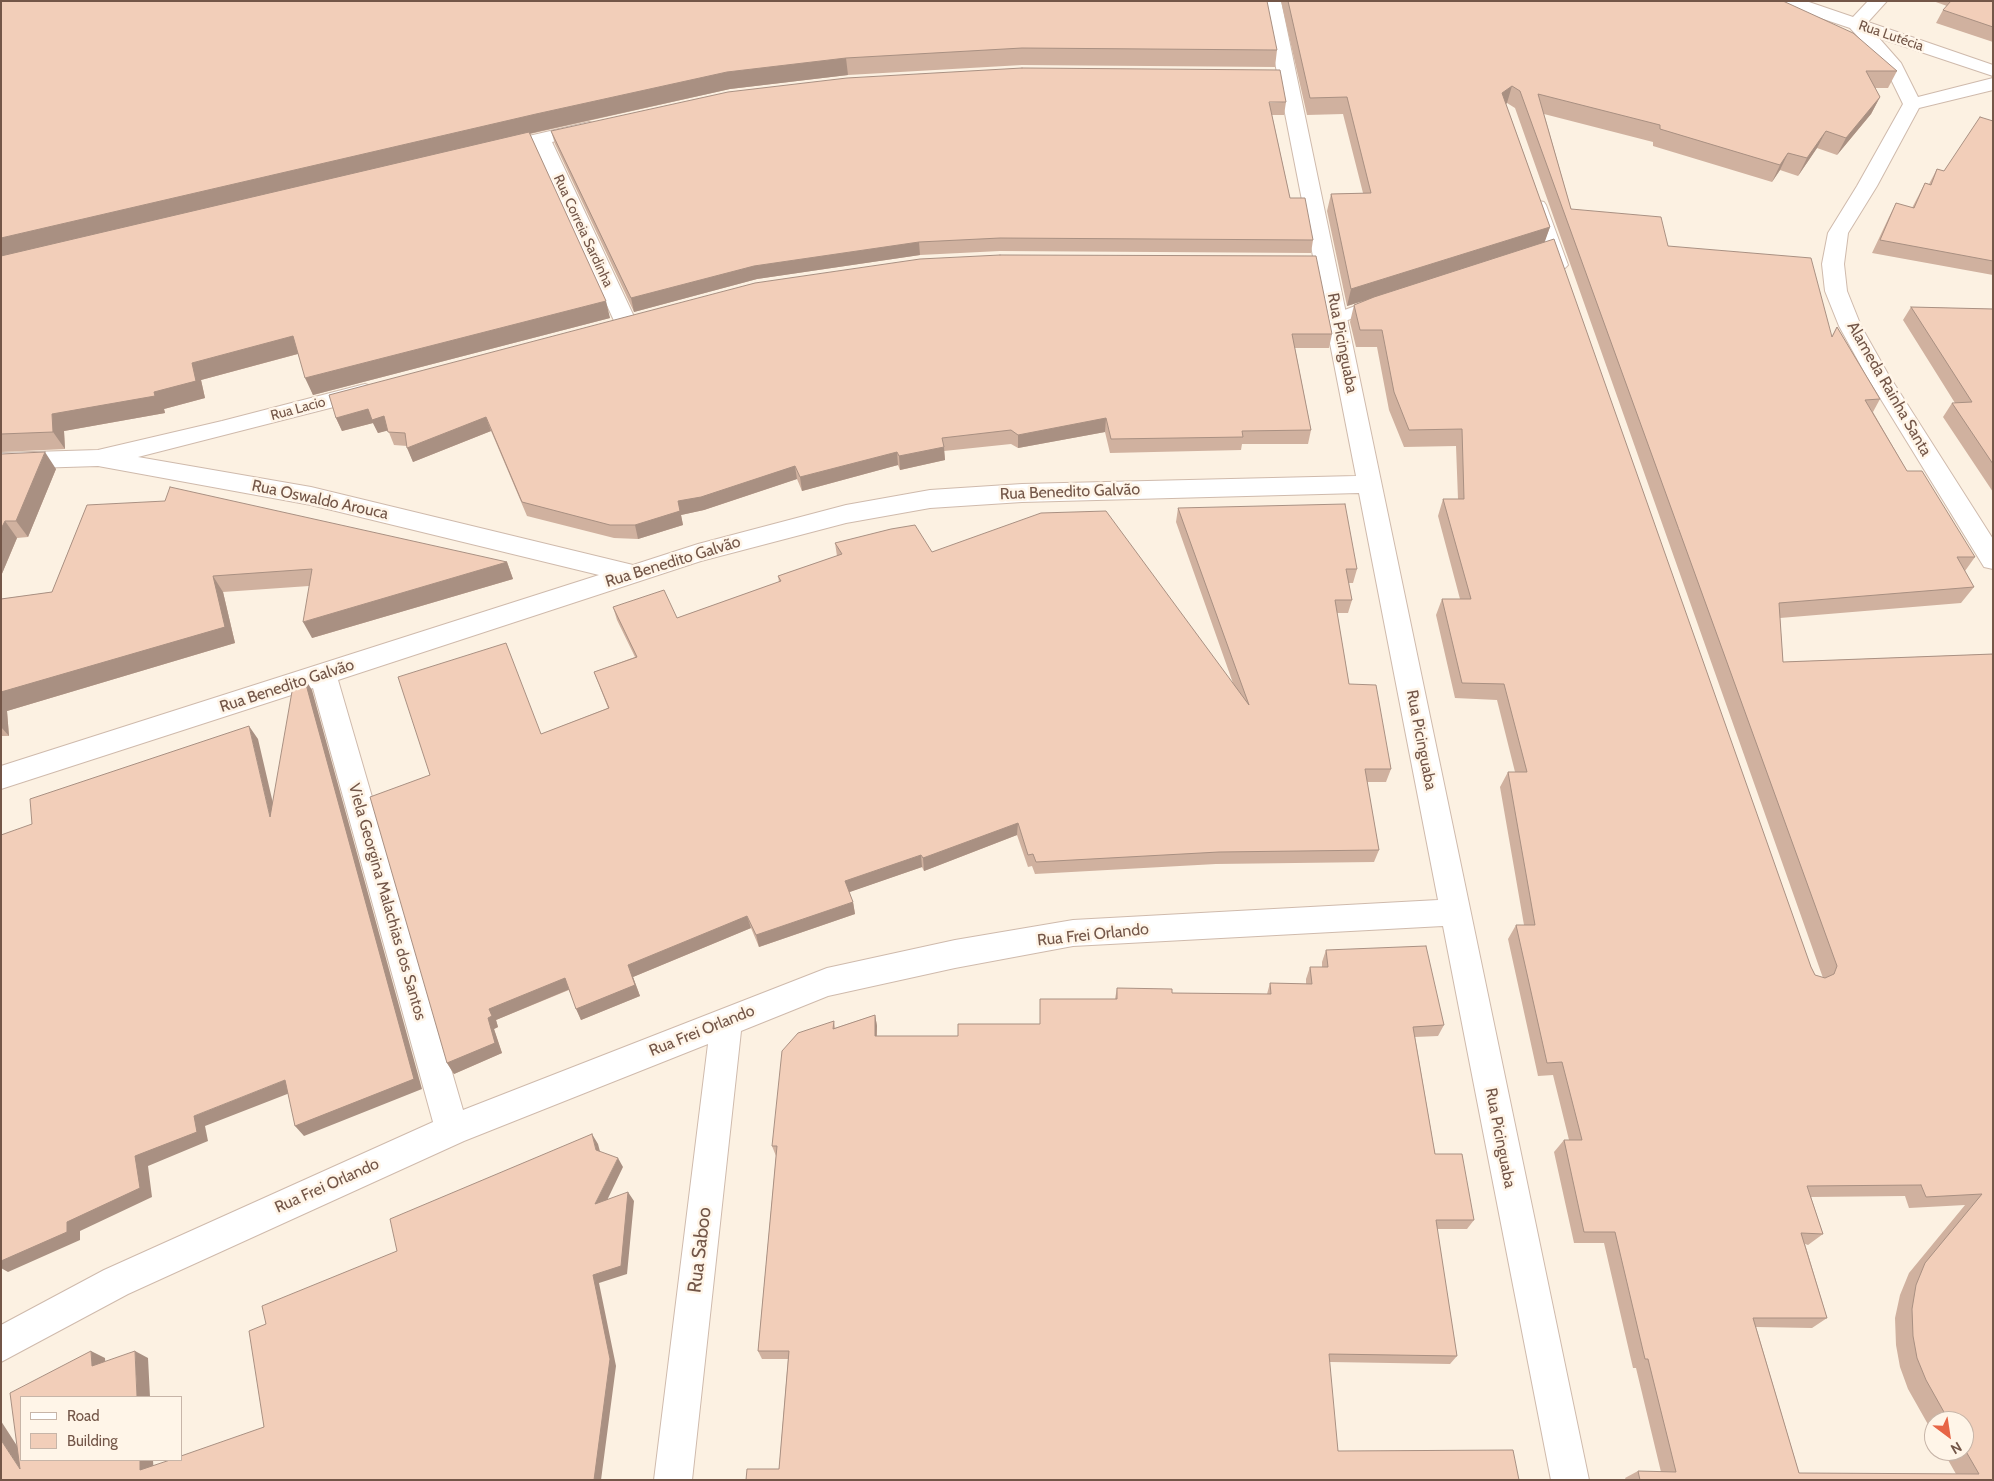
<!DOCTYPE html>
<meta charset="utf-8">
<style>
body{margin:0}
#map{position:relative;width:1994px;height:1481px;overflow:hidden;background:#fcf1e2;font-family:Cabin,sans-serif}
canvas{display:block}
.frame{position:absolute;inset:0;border:2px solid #735648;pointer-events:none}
.legend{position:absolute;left:20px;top:1396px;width:162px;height:65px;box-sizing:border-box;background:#fff5e8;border:1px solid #c7b5a8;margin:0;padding:6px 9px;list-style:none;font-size:15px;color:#735648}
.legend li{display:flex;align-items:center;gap:10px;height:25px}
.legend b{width:25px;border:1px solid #c7b5a8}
.north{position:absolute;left:1924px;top:1411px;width:50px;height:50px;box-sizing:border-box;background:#fff5e8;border:1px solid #c7b5a8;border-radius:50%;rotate:149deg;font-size:14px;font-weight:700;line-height:20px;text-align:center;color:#735648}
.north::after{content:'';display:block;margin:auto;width:18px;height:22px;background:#e76546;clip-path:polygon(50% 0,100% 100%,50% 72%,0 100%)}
</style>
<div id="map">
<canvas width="1994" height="1481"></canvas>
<div class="frame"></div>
<ul class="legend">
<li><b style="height:6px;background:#fff"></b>Road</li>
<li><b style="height:14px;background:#f2ceb9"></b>Building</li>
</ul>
<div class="north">N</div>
</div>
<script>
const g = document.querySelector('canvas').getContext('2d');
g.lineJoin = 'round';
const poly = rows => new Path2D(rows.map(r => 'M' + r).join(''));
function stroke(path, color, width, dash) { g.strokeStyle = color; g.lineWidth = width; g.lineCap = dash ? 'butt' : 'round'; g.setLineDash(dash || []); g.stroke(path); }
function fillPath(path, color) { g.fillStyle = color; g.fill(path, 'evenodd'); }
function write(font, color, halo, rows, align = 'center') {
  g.font = font + ' Cabin,sans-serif'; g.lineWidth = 5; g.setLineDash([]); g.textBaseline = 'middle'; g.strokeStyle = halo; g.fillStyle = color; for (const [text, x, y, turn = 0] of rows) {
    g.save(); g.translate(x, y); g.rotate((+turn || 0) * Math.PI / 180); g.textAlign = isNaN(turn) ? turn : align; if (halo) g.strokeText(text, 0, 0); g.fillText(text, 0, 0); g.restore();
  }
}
const lane = poly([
 [1539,201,1544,202,1546,205,1568,265,1565,268,1560,270,1555,268,1552,265,1532,205,1534,202,1539,201],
 [1377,298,1383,299,1385,303,1383,307,1337,324,1331,323,1329,319,1331,315,1377,298]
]);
const street = poly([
 [1263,1,1281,1,1589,1480,1551,1480,1443,926,1073,946,955,968,828,996,741,1031,692,1480,654,1480,708,1044,464,1141,128,1294,1,1362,1,1325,104,1270,433,1122,313,688,1,789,1,766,599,575,311,505,98,466,1,469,1,453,98,450,222,421,365,384,373,387,376,392,373,397,138,457,311,487,633,565,698,544,846,505,930,490,1022,484,1356,476,1263,1],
 [1359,493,1438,900,1073,920,955,940,827,968,463,1110,338,680,701,561,846,523,930,508,1022,502,1359,493],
 [1779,1,1806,1,1853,17,1868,1,1887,1,1868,22,1993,65,1993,76,1879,38,1901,63,1918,97,1993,78,1993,90,1919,108,1877,186,1848,233,1844,264,1847,291,1861,326,1888,374,1993,539,1993,569,1984,567,1866,375,1839,326,1825,291,1822,264,1828,233,1857,186,1903,104,1884,65,1850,28,1782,5,1779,1],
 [589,122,596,124,599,128,596,132,552,142,637,323,634,328,626,330,618,328,615,323,535,146,497,155,490,153,487,149,490,145,589,122]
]);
stroke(lane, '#cfbaac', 2);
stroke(street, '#cfbaac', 2);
fillPath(lane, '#fff');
fillPath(street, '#fff');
fillPath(poly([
 [1,1,1277,50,1275,67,1022,65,848,75,730,89,530,134,610,318,313,395,298,354,201,380,205,398,164,409,165,413,64,431,65,449,1,452],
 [1281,1,1783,1,1897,71,1888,88,1875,88,1880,97,1871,114,1837,155,1817,148,1798,176,1780,170,1772,182,1653,146,1653,142,1544,114,1571,209,1668,246,1832,336,1837,327,1880,399,1873,412,1907,471,1975,557,1965,571,1974,587,1961,603,1780,618,1783,662,1993,654,1993,1480,1626,1480,1625,1478,1638,1471,1661,1472,1636,1368,1633,1368,1604,1243,1574,1243,1554,1152,1564,1140,1569,1140,1553,1075,1538,1076,1508,939,1516,925,1524,925,1500,787,1508,772,1515,772,1497,700,1455,698,1436,615,1442,599,1460,599,1438,516,1443,499,1458,499,1456,446,1404,447,1389,410,1377,347,1356,347,1350,322,1354,305,1363,301,1347,306,1327,211,1331,194,1363,193,1343,114,1307,115],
 [1507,103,1515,108,1823,978,1815,975,1811,967,1544,242,1550,227,1506,104],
 [1905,1196,1909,1208,1965,1205,1909,1273,1900,1295,1895,1318,1896,1345,1900,1367,1908,1389,1934,1435,1934,1421,1964,1421,1964,1451,1943,1451,1956,1474,1799,1473,1756,1327,1812,1328,1827,1318,1805,1244,1808,1245,1823,1234,1811,1197],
 [1933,1,1993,1,1993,42,1936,23,1943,10,1947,6],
 [1286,102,1284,115,1272,115,1290,198,1313,240,1311,253,1000,251,920,255,757,279,634,312,555,144,551,131],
 [1993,121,1993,275,1872,253,1889,217,1896,203,1912,208,1925,183,1929,184,1937,169,1944,171],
 [755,283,1332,334,1329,348,1295,348,1311,430,1308,444,1242,444,1241,450,1110,453,1105,432,1018,448,1011,444,944,451,945,460,900,470,898,465,802,491,797,479,704,510,681,515,683,525,638,539,614,538,527,516,491,431,413,462,407,446,394,445,388,430,378,433,373,423,342,431,336,418],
 [1911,307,1993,309,1993,492,1943,417,1952,403,1955,403,1903,320],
 [1,454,56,469,28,537,17,538,1,576],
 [87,505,507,562,513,579,312,638,309,586,223,592,235,643,7,711,9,736,1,736,1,599,52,592],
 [1178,508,1357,569,1353,583,1348,583,1352,600,1348,613,1337,613,1349,684,1391,769,1386,782,1367,782,1379,850,1374,862,1216,864,1035,874,1032,866,1028,867,1017,835,924,871,922,867,849,892,853,902,855,914,759,947,751,928,633,977,640,996,581,1020,569,990,496,1020,498,1027,494,1029,502,1053,454,1074,447,1063,541,734,608,708,594,672,635,657,617,620,613,607,677,618,779,582,778,576,837,556,835,543,932,552,1234,686,1176,522],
 [1326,950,1444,1025,1438,1036,1415,1037,1435,1154,1474,1220,1467,1229,1437,1229,1457,1356,1450,1364,1330,1362,779,1469,788,1359,762,1359,758,1351,776,1156,772,1146,834,1021,835,1028,875,1015,877,1026,877,1036,958,1036,1040,1024,1040,999,1115,999,1117,988,1172,993,1267,994,1270,983,1306,984,1306,979,1310,967,1322,967,1322,962]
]), '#d0b19f');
fillPath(poly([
 [846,58,848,75,730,89,541,131,1,258,1,238,536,114,727,72],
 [1512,86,1507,103,1497,110,1502,93],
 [1880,97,1871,114,1837,155,1846,138],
 [1826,131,1817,148,1798,176,1807,158],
 [1788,153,1780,170,1772,182,1780,165],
 [1550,227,1544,244,1347,306,1351,289],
 [919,242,920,255,757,279,634,312,631,298,754,266],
 [606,301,610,318,313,395,305,378],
 [293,336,301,353,201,380,205,398,164,409,165,413,64,431,65,449,53,432,52,414,154,392,192,363],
 [368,409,384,416,390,430,378,433,373,423,342,431,336,418],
 [486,417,491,431,413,462,407,448],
 [1106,418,1105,432,1018,448,1018,435],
 [944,447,945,460,900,470,899,456],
 [45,452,56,469,28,537,16,521],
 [897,452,898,465,802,491,800,477],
 [795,466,797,479,704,510,681,515,683,525,638,539,635,525,678,501],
 [5,521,17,538,1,576,1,529],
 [507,562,513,579,312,638,303,622],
 [213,576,223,592,235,643,7,711,9,736,1,727,1,692],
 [304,677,312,690,422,1089,304,1136,295,1126],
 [249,726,258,739,279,829,270,817],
 [1018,823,1017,835,924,871,923,858],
 [921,855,922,867,847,893,845,881],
 [853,902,855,914,759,947,756,935],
 [747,916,751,928,633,977,640,996,581,1020,576,1009,628,965],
 [565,978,570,989,496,1020,498,1027,494,1029,502,1053,454,1074,447,1063,488,1018,489,1009],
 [875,1015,877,1026,876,1047,875,1036],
 [285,1080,295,1091,205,1126,208,1141,148,1166,152,1197,80,1231,80,1240,8,1272,1,1268,1,1261,135,1156,194,1116],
 [592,1134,598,1144,602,1159,596,1150],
 [618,1158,623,1167,601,1213,595,1204],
 [628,1192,634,1201,627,1274,599,1283,616,1366,601,1480,594,1480,593,1275],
 [91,1351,105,1358,106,1373,92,1366],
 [135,1351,148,1358,150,1397,137,1397],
 [1,1421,21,1452,20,1469,1,1440],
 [140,1460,153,1460,154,1476,140,1470]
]), '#a99082');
const building = poly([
 [1,1,1267,1,1277,50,1022,48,846,58,727,72,536,114,1,238,1,1],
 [1288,1,1783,1,1853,33,1897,71,1866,71,1880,97,1846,138,1826,131,1807,158,1788,153,1780,165,1660,129,1660,125,1538,94,1571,209,1661,217,1668,246,1811,258,1832,337,1837,327,1880,399,1865,400,1907,471,1922,471,1975,557,1957,557,1974,587,1779,603,1783,662,1993,654,1993,1480,1640,1480,1638,1471,1676,1472,1648,1359,1645,1359,1615,1232,1584,1232,1564,1140,1582,1140,1562,1062,1547,1063,1516,925,1535,925,1508,772,1527,772,1504,684,1462,683,1442,599,1471,599,1443,499,1464,499,1462,429,1409,430,1394,392,1382,330,1360,330,1354,305,1374,297,1554,239,1811,967,1815,975,1825,978,1834,974,1837,966,1520,91,1512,86,1502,93,1550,227,1351,289,1331,194,1371,193,1347,97,1310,98,1288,1],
 [1921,1185,1926,1197,1982,1194,1925,1263,1916,1285,1912,1309,1913,1336,1917,1358,1926,1380,1949,1421,1964,1421,1964,1448,1979,1474,1799,1473,1753,1318,1827,1318,1801,1233,1823,1234,1807,1186,1921,1185],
 [1951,1,1993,1,1993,27,1943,10,1951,1],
 [1022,68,1280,70,1286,102,1269,102,1290,198,1305,198,1313,240,1000,238,919,242,754,266,631,298,551,131,728,92,847,78,1022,68],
 [1980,117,1993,121,1993,261,1880,240,1896,203,1914,208,1925,183,1931,185,1937,169,1944,171,1980,117],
 [529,132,606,301,305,378,293,336,192,363,196,381,154,392,155,396,52,414,53,432,1,434,1,256,529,132],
 [1000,255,1316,256,1332,334,1292,334,1311,430,1242,431,1243,437,1111,439,1106,418,1018,435,1011,430,942,438,944,447,899,456,897,452,800,477,795,466,701,497,678,501,680,511,635,525,610,525,522,502,486,417,407,448,405,433,388,432,384,416,372,420,368,409,336,418,329,395,755,283,920,259,1000,255],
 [1911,307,1993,309,1993,464,1952,403,1972,402,1911,307],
 [45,452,16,521,5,521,1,529,1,454,45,452],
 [170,487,507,562,303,622,312,569,213,576,225,627,1,692,1,599,52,592,87,505,165,501,170,487],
 [1345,504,1357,569,1346,569,1352,600,1335,600,1349,684,1376,685,1391,769,1365,769,1379,850,1219,852,1036,862,1033,854,1028,855,1018,823,923,858,921,855,845,881,853,902,756,935,747,916,628,965,635,985,576,1009,565,978,489,1009,492,1016,488,1018,495,1043,447,1063,370,797,430,775,398,677,506,643,541,734,609,708,594,672,637,657,613,607,664,590,677,618,781,581,778,576,842,554,835,543,891,529,915,525,932,552,1041,513,1106,511,1249,705,1178,508,1345,504],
 [304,677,414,1079,295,1126,285,1080,194,1116,197,1132,135,1156,140,1188,67,1222,67,1232,1,1261,1,835,32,824,30,799,249,726,270,817,294,680,304,677],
 [1426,946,1444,1025,1413,1027,1435,1154,1462,1154,1474,1220,1436,1220,1457,1356,1329,1354,1338,1451,1513,1450,1519,1480,746,1480,747,1469,779,1469,789,1351,758,1351,777,1146,772,1146,782,1051,798,1033,834,1021,833,1029,875,1015,875,1036,958,1036,958,1024,1040,1024,1040,999,1117,999,1117,988,1172,989,1172,993,1271,994,1270,983,1312,984,1310,967,1328,967,1326,950,1426,946],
 [592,1134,596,1150,618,1158,595,1204,628,1192,621,1266,593,1275,610,1359,594,1480,1,1480,1,1440,20,1469,10,1393,91,1351,92,1366,135,1351,137,1397,21,1397,21,1460,140,1460,140,1470,170,1460,181,1460,181,1456,264,1427,249,1331,266,1324,262,1306,397,1251,390,1219,592,1134]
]);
fillPath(building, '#f2ceb9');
stroke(building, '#a99082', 1);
write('14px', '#735648', '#fff5e8', [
 ["Rua Lutécia",1891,36,19],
 ["Rua Correia Sardinha",583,231,65],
 ["Rua Lacio",298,409,-15]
]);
write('16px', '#735648', '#fff5e8', [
 ["Rua Picinguaba",1342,343,79],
 ["Alameda Rainha Santa",1889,389,60],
 ["Rua Benedito Galvão",1070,492,-2],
 ["Rua Oswaldo Arouca",320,500,12],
 ["Rua Benedito Galvão",673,562,-17],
 ["Rua Benedito Galvão",287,686,-18],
 ["Rua Picinguaba",1421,740,79],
 ["Viela Georgina Malachias dos Santos",387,902,74],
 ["Rua Frei Orlando",1093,935,-6],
 ["Rua Frei Orlando",702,1031,-22],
 ["Rua Picinguaba",1500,1138,79],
 ["Rua Frei Orlando",327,1186,-24]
]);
write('19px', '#735648', '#fff5e8', [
 ["Rua Saboo",700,1250,-83]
]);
</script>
